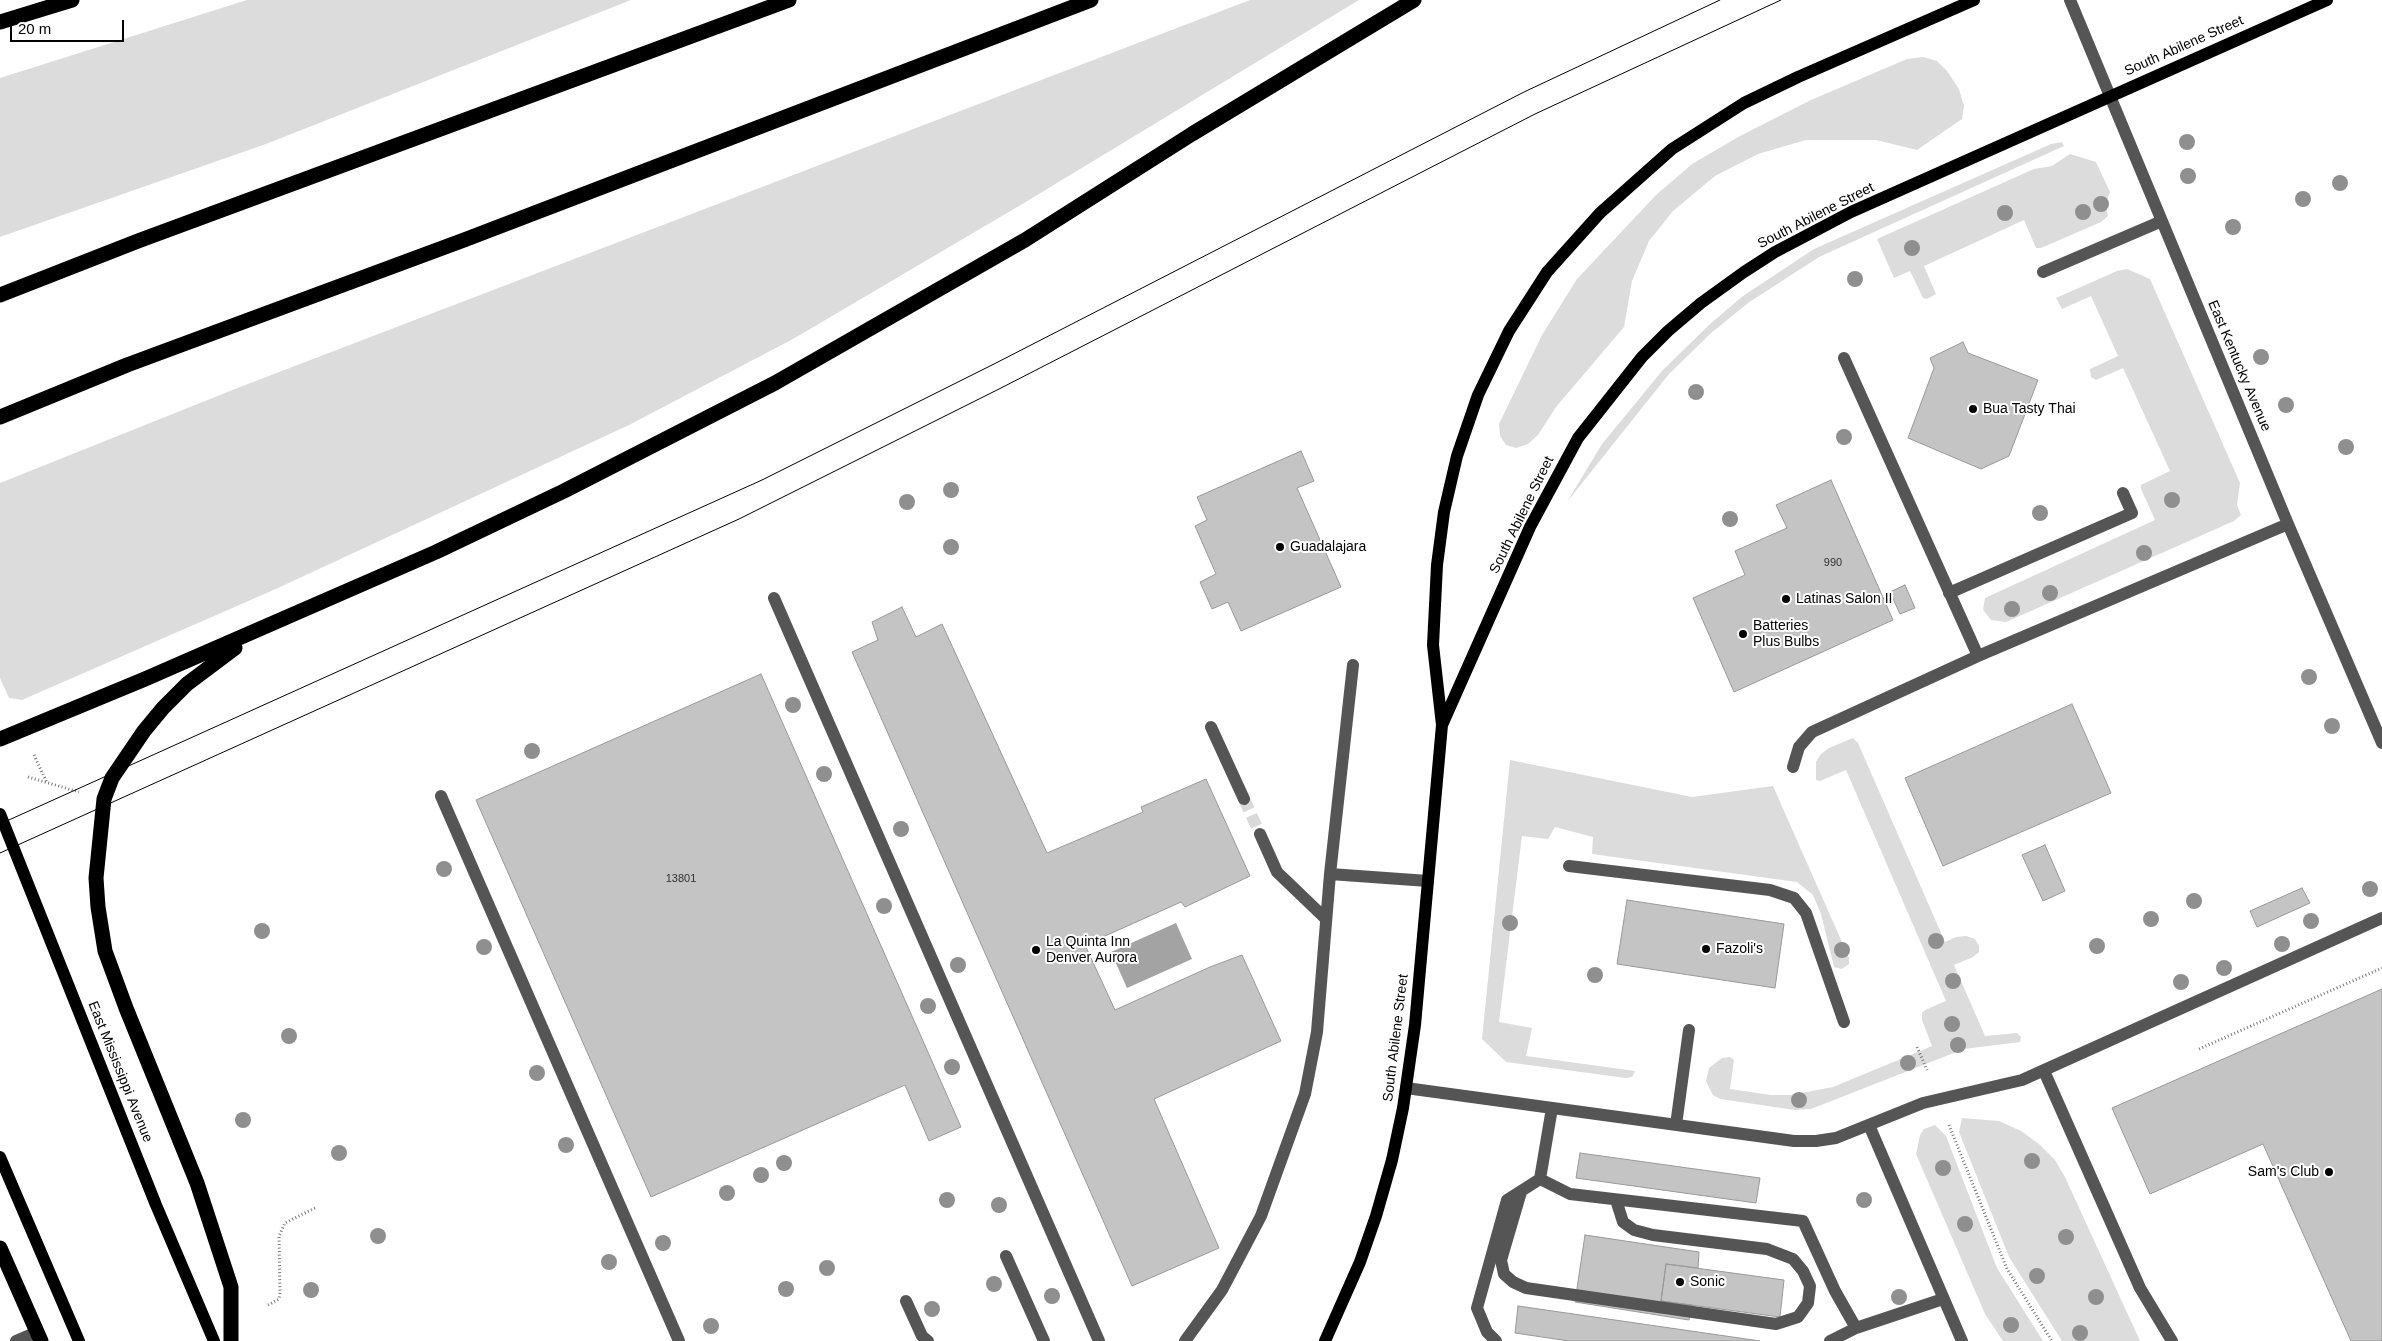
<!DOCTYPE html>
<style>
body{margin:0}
#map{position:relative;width:2382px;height:1341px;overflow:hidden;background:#fff;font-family:Helvetica,sans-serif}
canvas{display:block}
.scale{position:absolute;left:10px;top:20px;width:114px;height:22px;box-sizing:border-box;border:2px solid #000;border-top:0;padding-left:6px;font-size:15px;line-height:18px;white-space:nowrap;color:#000;-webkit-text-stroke:4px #fff;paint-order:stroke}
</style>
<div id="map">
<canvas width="2382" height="1341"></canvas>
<div class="scale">20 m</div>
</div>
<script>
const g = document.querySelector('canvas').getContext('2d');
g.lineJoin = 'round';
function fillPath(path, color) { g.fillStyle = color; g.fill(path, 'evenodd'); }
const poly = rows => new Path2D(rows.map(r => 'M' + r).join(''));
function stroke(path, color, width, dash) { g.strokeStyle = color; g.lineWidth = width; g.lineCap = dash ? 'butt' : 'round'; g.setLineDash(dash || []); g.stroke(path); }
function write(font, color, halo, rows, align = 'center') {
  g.font = font + ' Helvetica,sans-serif'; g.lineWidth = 4; g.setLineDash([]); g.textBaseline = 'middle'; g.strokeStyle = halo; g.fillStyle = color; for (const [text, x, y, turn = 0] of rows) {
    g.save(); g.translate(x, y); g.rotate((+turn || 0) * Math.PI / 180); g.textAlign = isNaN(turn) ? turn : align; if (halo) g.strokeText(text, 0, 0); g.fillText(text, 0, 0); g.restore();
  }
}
fillPath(poly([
 [247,0,631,0,266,144,0,237,0,78],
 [1250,0,1359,0,1024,203,793,339,629,425,278,588,22,700,9,698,0,678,0,483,240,387],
 [1923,57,1937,61,1947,71,1959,89,1964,106,1962,119,1917,150,1876,140,1806,140,1758,154,1715,176,1673,211,1649,241,1632,281,1624,327,1556,407,1538,435,1528,444,1516,448,1506,445,1500,436,1499,424,1542,335,1577,279,1656,195,1692,164,1740,136,1811,100,1907,59],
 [2062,142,2064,146,1819,257,1748,303,1710,334,1669,374,1567,502,1602,444,1662,371,1710,324,1743,296,1814,249,2051,144],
 [2070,154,2096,162,2110,192,2105,205,2108,216,2101,222,2041,248,2036,248,2024,220,1924,266,1936,294,1927,299,1923,298,1910,271,1894,278,1877,239,2034,169,2052,166],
 [2127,269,2150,279,2240,483,2237,505,2241,515,2234,521,2006,622,1991,620,1983,610,1985,598,2155,520,2141,489,2141,485,2170,471,2123,368,2096,380,2091,377,2090,369,2118,356,2091,296,2062,309,2056,298,2117,271],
 [1853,738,1858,743,1945,942,1956,937,1966,936,1975,939,1979,946,1979,952,1973,957,1954,965,1985,1036,2017,1033,2021,1037,2020,1042,1964,1049,1811,1109,1795,1110,1720,1099,1713,1095,1706,1081,1709,1068,1722,1058,1730,1057,1734,1060,1730,1089,1771,1095,1791,1095,1833,1087,1932,1046,1922,1020,1922,1013,1925,1010,1946,1001,1846,770,1820,781,1816,780,1816,762,1821,754,1829,748],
 [1510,760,1692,797,1773,786,1849,958,1849,964,1842,969,1834,967,1821,914,1813,895,1797,882,1592,854,1593,837,1555,827,1548,839,1522,836,1499,1022,1532,1028,1526,1056,1635,1071,1632,1077,1626,1078,1506,1062,1482,1039],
 [1962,1118,1999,1121,2021,1131,2039,1144,2055,1160,2065,1177,2140,1341,2062,1341,2009,1257,1959,1132],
 [1935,1125,1946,1136,1997,1268,2043,1341,2003,1341,1985,1314,1916,1154,1920,1135,1924,1129]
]), '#dcdcdc');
fillPath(poly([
 [1176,923,1192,959,1127,988,1111,952]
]), '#a3a3a3');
const building = poly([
 [1963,342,1968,353,2038,380,2009,456,1981,469,1908,438,1934,368,1930,358,1963,342],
 [1301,451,1314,481,1297,488,1341,587,1241,631,1228,602,1212,609,1200,582,1216,574,1195,526,1207,520,1197,497,1301,451],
 [1831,480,1893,620,1734,692,1693,598,1745,575,1735,551,1787,528,1776,505,1831,480],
 [1905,585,1915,608,1900,614,1890,592,1905,585],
 [902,607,916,637,942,624,1047,853,1143,812,1141,807,1206,779,1250,876,1185,907,1181,902,1085,945,1115,1010,1210,967,1242,955,1281,1041,1154,1099,1219,1248,1132,1286,852,652,878,640,872,622,902,607],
 [761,674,961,1127,929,1141,905,1085,651,1197,476,800,761,674],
 [2072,704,2111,793,1943,866,1905,778,2072,704],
 [2045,845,2065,891,2043,901,2022,855,2045,845],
 [2302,888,2310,903,2257,927,2250,911,2302,888],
 [1627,900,1784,924,1775,988,1617,964,1627,900],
 [2382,989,2382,1341,2351,1341,2263,1144,2150,1194,2112,1108,2382,989],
 [1580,1153,1760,1178,1756,1203,1576,1178,1580,1153],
 [1585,1235,1699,1252,1698,1268,1666,1264,1661,1301,1692,1305,1689,1320,1575,1302,1585,1235],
 [1666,1264,1784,1280,1780,1317,1661,1301,1666,1264],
 [1518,1306,1760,1341,1569,1341,1515,1333,1518,1306]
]);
fillPath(building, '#c4c4c4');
stroke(building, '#999', 1);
stroke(poly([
 [1244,799,1260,834]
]), '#d9d9d9', 12, [12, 6]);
stroke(poly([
 [34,755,47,783],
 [28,777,79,792],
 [1917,1047,1927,1070],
 [2199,1049,2382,968],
 [1949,1125,2007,1269,2052,1341],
 [268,1305,279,1299,280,1293,279,1236,285,1223,315,1208]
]), '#777', 3, [1, 2.5]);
stroke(poly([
 [2070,0,2288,524,2382,743],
 [2043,272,2162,221],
 [1844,358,1978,656],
 [1949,593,2132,513,2123,493],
 [774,598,1099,1341],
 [1211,727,1244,799],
 [1793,767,1799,747,1812,732,1978,656,2288,524],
 [441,796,679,1341],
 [1260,834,1277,872,1326,919],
 [1569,866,1770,890,1794,898,1806,913,1844,1022],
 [1330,874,1353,665],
 [2044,1071,2140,1288,2172,1341],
 [1406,1088,1794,1141,1816,1141,1836,1138,1923,1103,2022,1080,2382,918],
 [1676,1125,1689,1030],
 [1869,1125,1962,1341],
 [1540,1179,1570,1194,1803,1221,1835,1291,1856,1328,1830,1341],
 [1521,1192,1501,1260,1504,1274,1513,1282,1526,1288,1776,1324,1798,1317,1808,1303,1810,1286,1803,1271,1793,1259,1767,1249,1653,1235,1634,1230,1623,1222,1616,1200],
 [1006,1256,1044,1341],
 [906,1301,922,1336,928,1341],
 [1856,1328,1943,1299],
 [16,1341,37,1332],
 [1185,1341,1222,1290,1261,1216,1305,1094,1317,1032,1330,874,1428,881],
 [1496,1341,1487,1332,1477,1308,1507,1200,1540,1179,1552,1108]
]), '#555', 12);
stroke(poly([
 [1442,725,1530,527,1578,438,1642,357,1668,331,1701,303,1744,272,1775,252,1851,212,2327,0],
 [0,814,156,1205,214,1341],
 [0,1157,79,1341],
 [1325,1341,1360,1262,1376,1216,1392,1160,1403,1108,1415,1025,1442,725,1433,645,1437,565,1444,512,1457,456,1478,395,1509,331,1547,272,1600,213,1672,149,1744,103,1798,77,1974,0]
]), '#000', 12);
stroke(poly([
 [0,22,72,0],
 [0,295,138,241,789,0],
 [0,417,127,365,464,240,1091,0],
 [0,739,145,679,436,552,564,491,775,383,1025,240,1192,134,1414,0],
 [0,1248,41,1341],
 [231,1341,231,1287,197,1183,126,1008,105,951,98,907,96,878,104,799,112,778,144,731,163,708,187,684,235,648]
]), '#000', 15);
stroke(poly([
 [0,824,762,480,994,364,1524,92,1720,0],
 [0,853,739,519,1001,388,1535,114,1781,0]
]), '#000', 1);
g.fillStyle = '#8f8f8f';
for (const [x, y] of [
 [2187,142],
 [2188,176],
 [2340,183],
 [2303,199],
 [2101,204],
 [2083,212],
 [2005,213],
 [2233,227],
 [1912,248],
 [1855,279],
 [2261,357],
 [1696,392],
 [2286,405],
 [1844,437],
 [2346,447],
 [951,490],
 [2172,500],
 [907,502],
 [2040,513],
 [1730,519],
 [951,547],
 [2144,553],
 [2050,593],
 [2012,609],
 [2309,677],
 [793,705],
 [2332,726],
 [532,751],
 [824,774],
 [901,829],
 [444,869],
 [2370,889],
 [2194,901],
 [884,906],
 [2151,919],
 [2311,921],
 [1510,923],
 [262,931],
 [1936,941],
 [2282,944],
 [2097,946],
 [484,947],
 [1842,950],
 [958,965],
 [2224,968],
 [1595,975],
 [1953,981],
 [2181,982],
 [928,1006],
 [1952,1024],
 [289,1036],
 [1958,1045],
 [1908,1063],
 [952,1067],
 [537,1073],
 [1799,1100],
 [243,1120],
 [566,1145],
 [339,1153],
 [2032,1161],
 [784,1163],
 [1943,1168],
 [761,1175],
 [727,1193],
 [947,1200],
 [1864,1200],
 [999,1205],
 [1965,1224],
 [378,1236],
 [2066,1237],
 [663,1243],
 [609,1262],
 [827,1268],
 [2037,1276],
 [994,1284],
 [786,1289],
 [311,1290],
 [1052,1296],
 [1899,1297],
 [2096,1297],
 [932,1309],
 [2011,1325],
 [711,1326],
 [2080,1333]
]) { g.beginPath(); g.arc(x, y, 8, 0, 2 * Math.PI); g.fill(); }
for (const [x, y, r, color] of [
 [1973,409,5,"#000"],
 [1280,547,5,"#000"],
 [1786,599,5,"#000"],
 [1743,634,5,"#000"],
 [1706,949,5,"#000"],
 [1036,950,5,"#000"],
 [2329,1172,5,"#000"],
 [1680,1282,5,"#000"]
]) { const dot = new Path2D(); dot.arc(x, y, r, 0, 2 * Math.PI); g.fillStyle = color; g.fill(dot); stroke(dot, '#fff', 2); }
write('11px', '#313131', null, [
 ["990",1833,563],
 ["13801",681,879]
]);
write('14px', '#000', '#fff', [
 ["South Abilene Street",2184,46,-24],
 ["South Abilene Street",1816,216,-27],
 ["East Kentucky Avenue",2239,366,67],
 ["South Abilene Street",1522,515,-64],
 ["South Abilene Street",1396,1038,-83],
 ["East Mississippi Avenue",120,1072,68]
]);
write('14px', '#000', '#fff', [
 ["Bua Tasty Thai",1983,409],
 ["Guadalajara",1290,547],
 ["Latinas Salon II",1796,599],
 ["Batteries",1753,626],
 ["Plus Bulbs",1753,642],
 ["La Quinta Inn",1046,942],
 ["Denver Aurora",1046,958],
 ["Fazoli's",1716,949],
 ["Sam's Club",2319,1172,"right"],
 ["Sonic",1690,1282]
], 'left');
</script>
